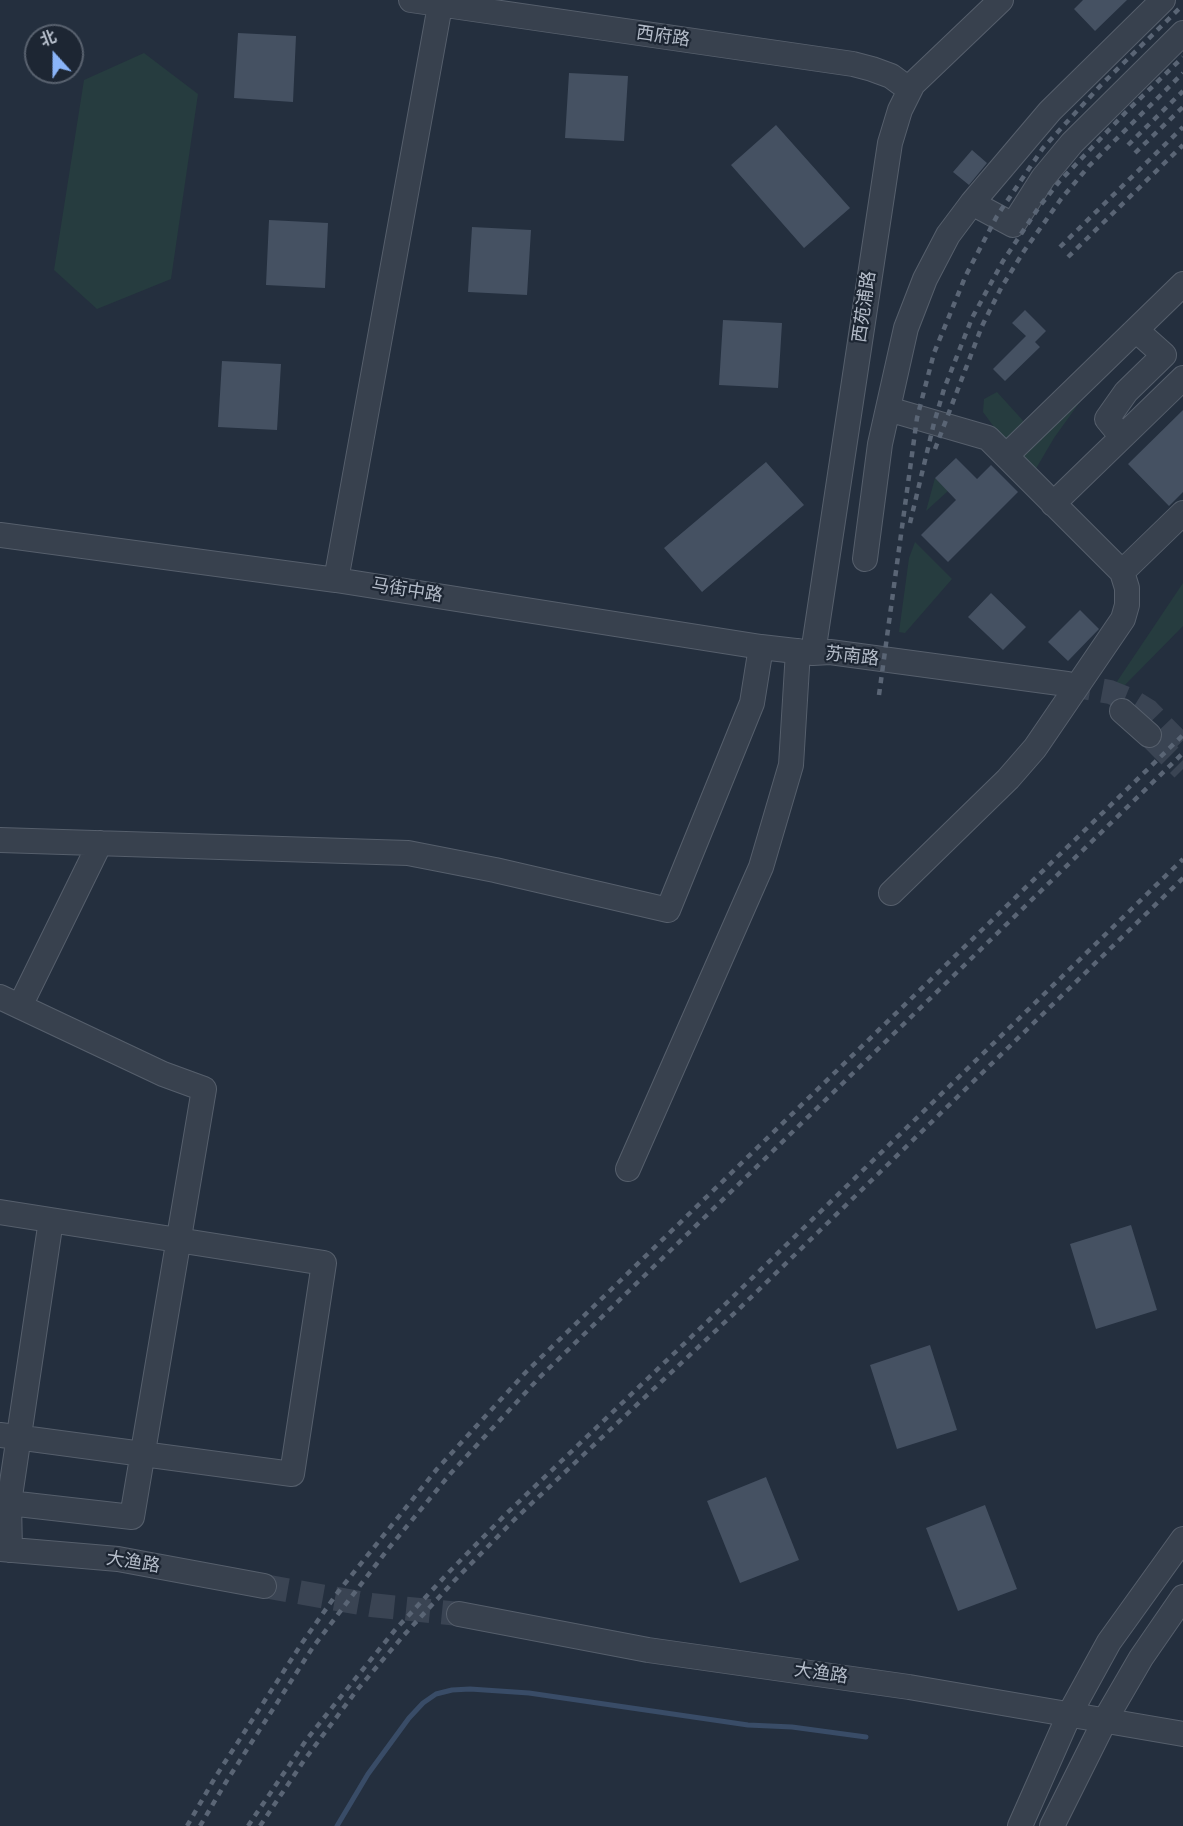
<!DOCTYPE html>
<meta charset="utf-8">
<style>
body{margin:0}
#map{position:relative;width:1183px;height:1826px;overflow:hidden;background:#242f3e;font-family:"Varela Round","Noto Sans SC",sans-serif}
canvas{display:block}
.north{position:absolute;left:24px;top:24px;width:60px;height:60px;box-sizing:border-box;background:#1d2633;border:2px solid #59626f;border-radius:50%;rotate:339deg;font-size:16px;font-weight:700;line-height:24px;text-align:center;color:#b4bcc9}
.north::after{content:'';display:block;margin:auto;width:21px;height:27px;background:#8ab4f8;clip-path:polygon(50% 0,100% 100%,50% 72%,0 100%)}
</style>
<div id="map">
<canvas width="1183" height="1826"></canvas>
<div class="north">北</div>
</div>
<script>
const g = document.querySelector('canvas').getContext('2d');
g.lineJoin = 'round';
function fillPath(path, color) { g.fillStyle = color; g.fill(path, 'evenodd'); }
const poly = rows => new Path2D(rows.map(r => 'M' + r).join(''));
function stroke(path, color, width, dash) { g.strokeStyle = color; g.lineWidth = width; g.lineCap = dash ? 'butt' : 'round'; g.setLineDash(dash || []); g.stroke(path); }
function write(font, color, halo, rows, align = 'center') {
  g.font = font + ' "Varela Round","Noto Sans SC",sans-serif'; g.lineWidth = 4.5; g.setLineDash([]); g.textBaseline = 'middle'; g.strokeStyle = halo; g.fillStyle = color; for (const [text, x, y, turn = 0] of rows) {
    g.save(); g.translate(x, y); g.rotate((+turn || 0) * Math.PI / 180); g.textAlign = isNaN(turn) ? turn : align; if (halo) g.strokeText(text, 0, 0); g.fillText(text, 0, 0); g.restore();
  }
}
fillPath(poly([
 [144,53,198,94,171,279,97,309,54,270,84,80],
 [1092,385,1054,438,1034,472,1023,464,1022,450],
 [997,392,1027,425,1005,442,983,412,984,399],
 [935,478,948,491,926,511],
 [915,542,952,579,905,633,899,632,909,558],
 [1183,583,1183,626,1123,687,1116,683]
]), '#263c3f');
stroke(poly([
 [337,1826,368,1774,409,1718,423,1703,436,1694,452,1690,470,1689,529,1693,748,1725,792,1727,866,1737]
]), '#394c67', 5);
fillPath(poly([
 [1083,0,1127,0,1095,31,1074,9],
 [238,33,296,36,293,102,234,98],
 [569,73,628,76,624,141,565,138],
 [776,125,850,208,804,248,731,165],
 [972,150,987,163,969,185,953,172],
 [269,220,328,223,325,288,266,285],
 [472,227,531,230,527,295,468,292],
 [1025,310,1046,331,1035,342,1040,347,1005,381,993,369,1026,336,1012,323],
 [723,320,782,323,778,388,719,385],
 [222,361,281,364,277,430,218,427],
 [1183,410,1183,492,1169,506,1128,464],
 [956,458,977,479,991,465,1018,492,948,562,921,535,956,500,935,478],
 [766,462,804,505,702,592,664,548],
 [991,593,1026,627,1003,650,968,617],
 [1080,610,1099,629,1068,661,1048,642],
 [1131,1225,1157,1310,1096,1329,1070,1244],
 [930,1345,957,1430,897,1449,870,1365],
 [766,1477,799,1560,740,1583,707,1501],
 [985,1505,1017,1589,958,1611,926,1528]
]), '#455162');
stroke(poly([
 [1067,684,1110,692,1132,701,1148,711,1183,747],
 [1153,739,1183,769],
 [264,1586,371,1605,459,1614]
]), '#3a4453', 24, [24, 12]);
const minor = poly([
 [411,0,853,64,872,69,891,76,910,90],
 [972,203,1013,225,1043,178,1072,143,1183,33],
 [888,409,988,438,1122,572,1127,588,1127,605,1123,619,1035,748,1008,779,891,893],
 [1122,437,1107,419,1126,392,1164,355,1136,330],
 [1006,456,1183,284],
 [1053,504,1183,378],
 [0,535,336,580,761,647,813,653,830,652,1067,684],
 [865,559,880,444,906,328,925,279,948,235,972,203,1050,111,1163,0],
 [1122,572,1183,513],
 [336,580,441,0],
 [813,653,890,143,900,110,913,84,1001,0],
 [1122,711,1149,735],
 [0,840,408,853,495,870,668,910,752,703,761,647],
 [0,997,163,1074,204,1089,132,1517,9,1503],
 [20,1006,100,843],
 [628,1169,761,867,791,765,798,651],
 [0,1212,324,1263,292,1474,0,1435],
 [0,1549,118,1559,264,1586],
 [10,1550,9,1503,51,1220],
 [459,1614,648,1650,909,1687,1183,1734],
 [1020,1826,1070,1713,1109,1642,1183,1539],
 [1052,1826,1105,1720,1141,1658,1183,1597]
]);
stroke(minor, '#565f6c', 26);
stroke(minor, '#38414e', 24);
stroke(poly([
 [1128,145,1183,91],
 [1135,153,1183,107],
 [1060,247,1183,127],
 [1068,257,1183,145],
 [935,449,982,326,1001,288,1024,251,1061,199,1089,166,1183,73],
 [910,523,934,423,944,389,972,318,1003,261,1039,207,1059,182,1126,112,1183,57],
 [879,695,917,418,934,353,966,275,997,216,1043,148,1101,85,1183,5],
 [187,1826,216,1776,302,1643,338,1592,437,1469,526,1372,1183,735],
 [200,1826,226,1782,313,1647,388,1549,451,1473,539,1378,1183,753],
 [248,1826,307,1739,351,1684,395,1630,449,1572,506,1514,709,1320,1183,859],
 [260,1826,305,1759,357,1690,404,1635,455,1580,515,1519,741,1307,1183,878]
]), '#5a6575', 4.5, [6, 6]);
write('18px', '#b4bcc9', '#1d2633', [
 ["西府路",663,37,8],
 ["西苑浦路",865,307,-82],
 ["马街中路",407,591,9],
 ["苏南路",852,657,6],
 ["大渔路",133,1563,9],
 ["大渔路",821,1674,8]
]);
</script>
